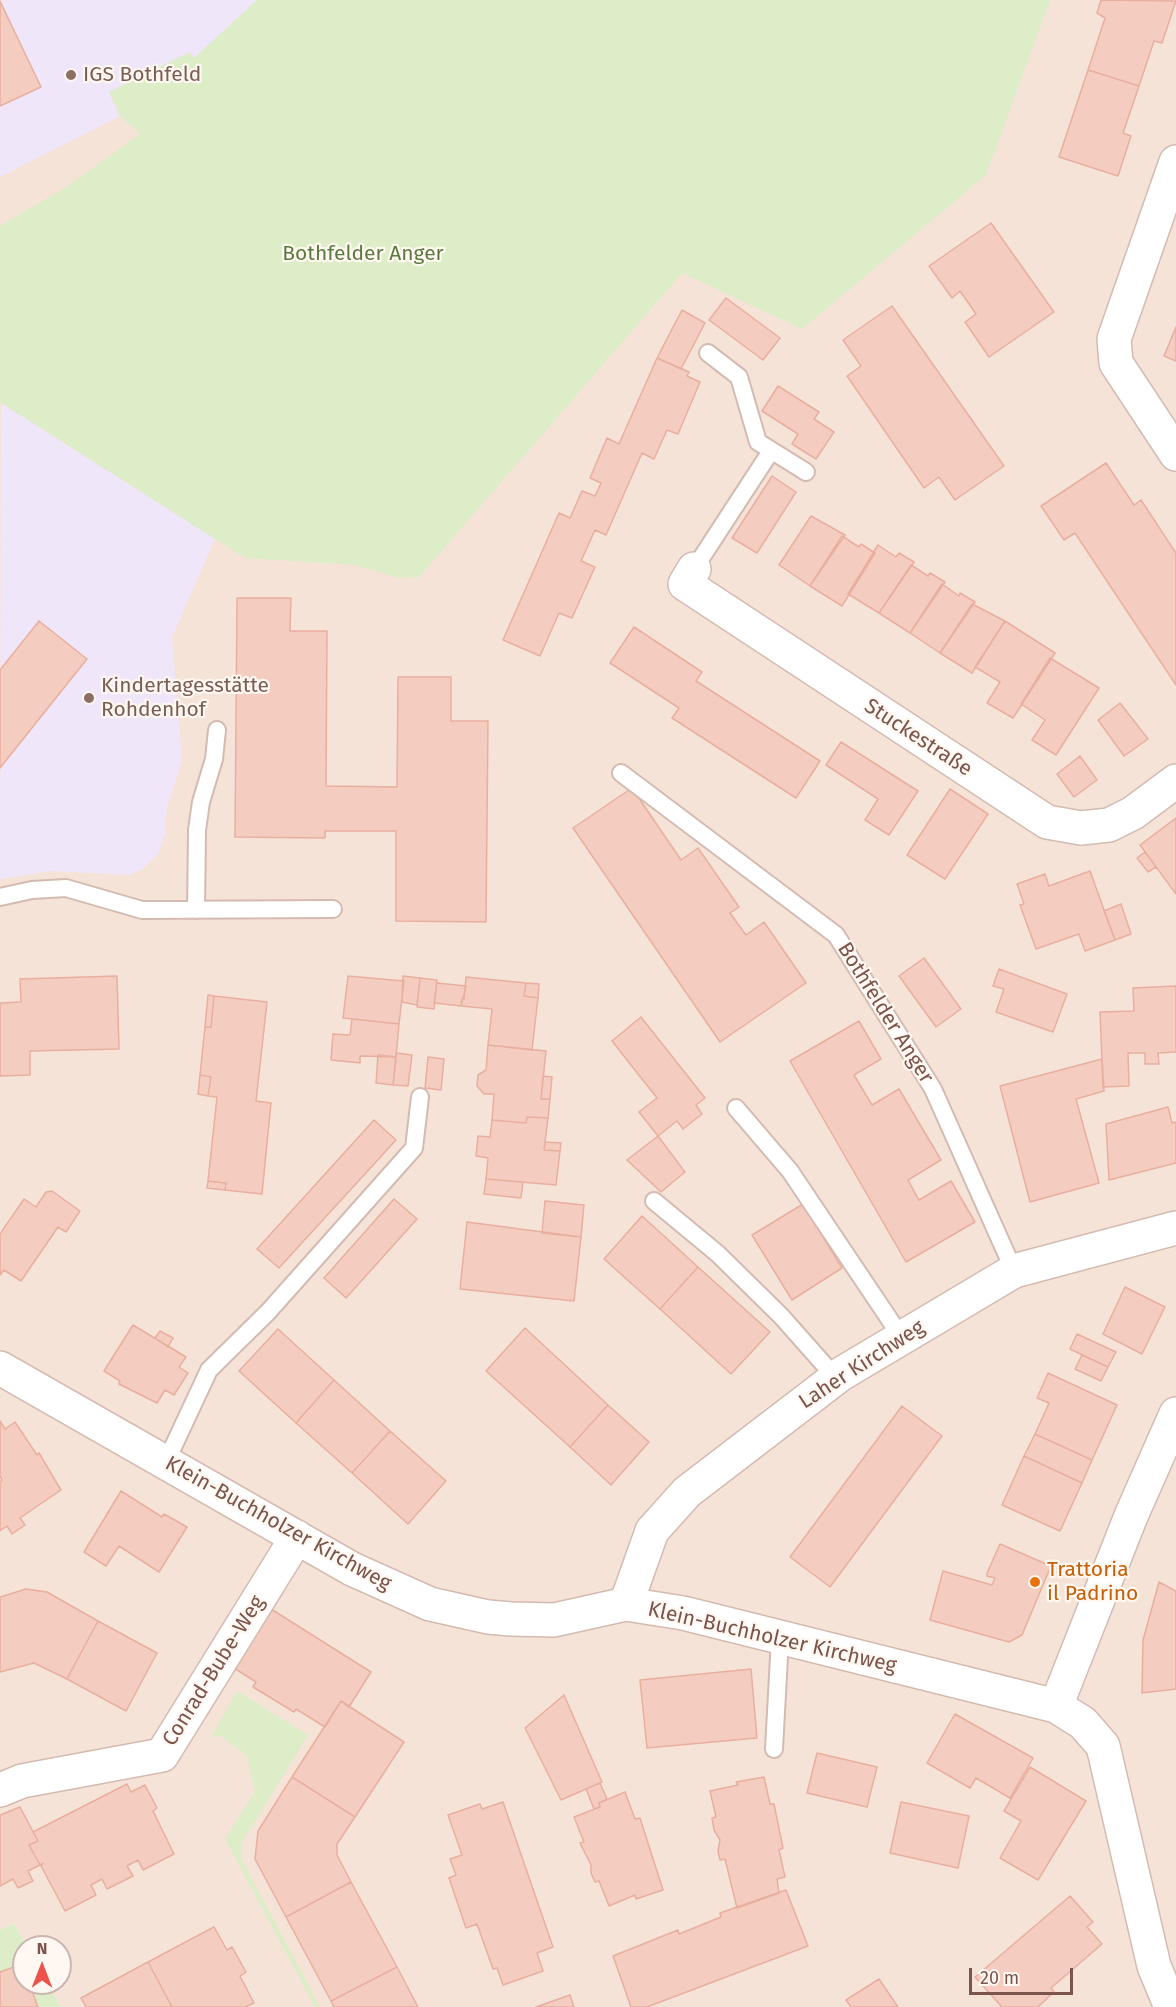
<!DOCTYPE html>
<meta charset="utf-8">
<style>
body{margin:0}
#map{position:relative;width:1176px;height:2007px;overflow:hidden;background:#fef3ea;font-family:"Fira Sans",sans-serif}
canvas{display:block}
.north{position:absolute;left:12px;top:1935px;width:60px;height:60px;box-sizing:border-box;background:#fff7f1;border:2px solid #cab6af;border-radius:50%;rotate:0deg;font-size:16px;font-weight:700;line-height:24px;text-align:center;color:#7b544b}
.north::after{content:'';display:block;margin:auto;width:21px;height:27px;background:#ec534a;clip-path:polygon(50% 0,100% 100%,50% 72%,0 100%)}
.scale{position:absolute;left:969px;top:1968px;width:104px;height:27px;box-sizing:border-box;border:3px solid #7b544b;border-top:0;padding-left:8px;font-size:18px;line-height:21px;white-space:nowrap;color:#7b544b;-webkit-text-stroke:4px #fff7f1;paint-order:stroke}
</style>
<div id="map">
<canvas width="1176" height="2007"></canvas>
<div class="north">N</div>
<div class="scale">20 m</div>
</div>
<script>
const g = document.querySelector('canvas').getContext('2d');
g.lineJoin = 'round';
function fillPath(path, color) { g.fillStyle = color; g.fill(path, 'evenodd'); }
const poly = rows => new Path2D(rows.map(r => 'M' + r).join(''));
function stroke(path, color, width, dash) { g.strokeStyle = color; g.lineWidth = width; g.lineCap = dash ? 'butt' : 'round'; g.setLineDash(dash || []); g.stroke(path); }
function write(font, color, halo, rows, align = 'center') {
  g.font = font + ' "Fira Sans",sans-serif'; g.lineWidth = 4.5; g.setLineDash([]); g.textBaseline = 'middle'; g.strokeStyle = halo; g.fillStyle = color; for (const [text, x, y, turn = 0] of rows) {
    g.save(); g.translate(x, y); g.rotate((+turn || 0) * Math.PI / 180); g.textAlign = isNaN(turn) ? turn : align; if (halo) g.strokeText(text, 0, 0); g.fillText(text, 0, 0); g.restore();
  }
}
fillPath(poly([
 [0,0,1176,0,1176,2007,61,2007,48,1983,60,1983,60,1947,27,1947,14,1923,0,1930]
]), '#f6e3d8');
fillPath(poly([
 [0,0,257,0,194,59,190,53,109,92,120,116,0,177],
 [1,403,215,539,172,637,182,760,167,808,165,834,158,855,141,870,128,875,51,871,0,879]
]), '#f0e6fa');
fillPath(poly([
 [257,0,1050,0,986,175,802,329,682,273,419,577,398,578,355,565,245,558,0,402,0,226,66,187,140,134,120,116,109,92,190,52,194,58],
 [237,1691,308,1735,241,1844,242,1860,320,2007,315,2007,225,1839,255,1792,247,1756,221,1736,211,1737],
 [14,1923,27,1947,24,1947,24,1970,21,1964,0,1972,0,1930],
 [29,1983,48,1983,61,2007,38,2007]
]), '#dcedc7');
const building = poly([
 [1101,0,1176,1,1162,43,1154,41,1139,86,1088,70,1105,18,1097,13,1101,0],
 [0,1,41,87,0,106,0,1],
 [1088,70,1139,86,1123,133,1131,136,1118,176,1059,157,1088,70],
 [991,223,1054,312,989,357,965,322,976,314,960,291,952,298,929,266,991,223],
 [726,298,780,338,763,360,709,320,726,298],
 [892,306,1004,466,955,500,939,477,924,488,847,376,861,366,843,340,892,306],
 [682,310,705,323,681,369,657,358,682,310],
 [1176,327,1176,361,1164,356,1176,327],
 [657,358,689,372,687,376,700,382,678,434,667,430,654,459,642,453,606,535,595,530,581,561,595,567,572,618,559,613,540,656,503,640,559,513,570,518,582,491,595,496,601,483,590,478,607,438,619,444,657,358],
 [778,386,819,412,814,419,834,432,816,459,792,444,798,434,762,411,778,386],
 [1106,463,1134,505,1141,500,1176,553,1176,685,1075,533,1064,540,1041,506,1106,463],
 [772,476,796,492,757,553,732,538,772,476],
 [811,516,845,535,810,586,779,565,811,516],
 [842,536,859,547,861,544,875,553,842,606,810,586,842,536],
 [878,545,896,557,899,553,914,562,879,613,848,594,878,545],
 [911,565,928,576,930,573,945,582,910,633,879,613,911,565],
 [942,584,959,596,960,593,975,602,940,653,910,633,942,584],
 [237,598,291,598,290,631,327,631,326,786,397,787,398,677,451,677,451,721,488,721,486,922,396,921,396,831,325,831,325,838,235,837,237,598],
 [972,604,1005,621,972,673,940,653,972,604],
 [39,621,87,659,0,768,0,670,39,621],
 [1005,621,1055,653,1013,718,987,703,1000,682,975,667,1005,621],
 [634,627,702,672,696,681,820,761,796,798,672,718,679,708,610,663,634,627],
 [1050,658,1099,688,1056,755,1032,740,1045,720,1021,704,1050,658],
 [1120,703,1148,739,1124,756,1098,720,1120,703],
 [841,742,918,791,889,835,865,820,878,799,826,765,841,742],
 [1080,756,1097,780,1074,797,1057,774,1080,756],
 [632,788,681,860,698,848,739,907,730,913,746,935,764,922,806,983,720,1042,573,828,632,788],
 [950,789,988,814,945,879,907,855,950,789],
 [1176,818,1176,894,1140,845,1176,818],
 [1145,852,1156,867,1148,872,1137,858,1145,852],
 [1090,871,1115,940,1085,951,1079,934,1036,949,1020,905,1024,904,1017,884,1045,874,1049,886,1090,871],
 [1121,904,1131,934,1115,940,1104,911,1121,904],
 [924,958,961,1009,936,1027,899,976,924,958],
 [999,969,1067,994,1053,1032,996,1012,1004,989,993,986,999,969],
 [117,976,119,1049,30,1051,30,1075,0,1076,0,1003,21,1002,20,979,117,976],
 [348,976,404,981,399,1024,343,1018,348,976],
 [403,976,420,978,417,1005,402,1002,403,976],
 [466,977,526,983,524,996,538,998,532,1050,488,1045,492,1009,461,1006,462,999,464,999,466,977],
 [420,978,437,980,434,1009,417,1007,420,978],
 [437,983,466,986,461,1006,434,1003,437,983],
 [526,983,539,984,538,998,524,996,526,983],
 [1176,986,1176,1052,1158,1053,1159,1064,1145,1064,1145,1053,1128,1053,1129,1086,1103,1087,1100,1012,1134,1011,1133,988,1176,986],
 [208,995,214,996,211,1027,205,1027,208,995],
 [214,996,267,1002,256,1101,271,1103,262,1194,225,1190,226,1183,208,1181,217,1097,208,1096,211,1077,200,1075,205,1027,211,1027,214,996],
 [641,1017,705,1098,696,1105,702,1114,683,1129,677,1121,658,1136,639,1112,657,1098,612,1041,641,1017],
 [352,1019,399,1024,396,1057,360,1056,360,1063,331,1060,333,1034,350,1035,352,1019],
 [859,1021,881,1059,854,1075,872,1105,899,1089,941,1160,908,1180,919,1200,951,1181,975,1222,906,1262,790,1061,859,1021],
 [488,1045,546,1051,541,1099,550,1099,548,1118,527,1117,526,1123,492,1120,494,1094,484,1094,477,1086,478,1075,486,1070,488,1045],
 [396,1053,412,1055,408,1086,393,1085,396,1053],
 [378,1055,396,1057,393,1085,376,1083,378,1055],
 [428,1057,444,1059,441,1090,425,1088,428,1057],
 [1102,1059,1104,1091,1076,1099,1099,1183,1030,1202,1000,1086,1102,1059],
 [200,1075,211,1077,208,1096,198,1094,200,1075],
 [543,1076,552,1077,550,1099,541,1099,543,1076],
 [1168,1107,1172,1123,1176,1122,1176,1163,1109,1180,1106,1124,1168,1107],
 [527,1117,548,1118,544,1150,560,1151,556,1185,486,1179,488,1158,476,1156,478,1136,490,1137,492,1120,526,1123,527,1117],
 [374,1120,396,1140,279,1268,257,1249,374,1120],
 [658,1136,685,1172,661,1192,627,1160,658,1136],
 [545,1142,561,1143,560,1151,544,1150,545,1142],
 [486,1179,523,1182,521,1198,484,1194,486,1179],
 [208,1181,226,1183,225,1190,207,1188,208,1181],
 [52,1191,80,1211,66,1232,58,1227,21,1281,4,1270,0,1275,0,1234,24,1199,36,1207,46,1192,52,1191],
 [394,1199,417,1219,346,1298,324,1278,394,1199],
 [545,1201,584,1205,581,1237,542,1233,545,1201],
 [803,1204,842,1268,792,1300,752,1235,803,1204],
 [642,1216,698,1267,660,1309,604,1259,642,1216],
 [467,1222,581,1237,574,1301,460,1289,467,1222],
 [698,1267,770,1332,731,1374,660,1309,698,1267],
 [1125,1287,1165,1307,1142,1354,1103,1334,1125,1287],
 [133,1325,186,1357,179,1367,188,1373,174,1395,165,1390,157,1403,119,1384,120,1381,104,1371,133,1325],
 [525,1328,608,1405,570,1447,486,1371,525,1328],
 [278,1329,334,1380,296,1423,239,1371,278,1329],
 [160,1331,173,1338,168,1347,155,1338,160,1331],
 [1077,1334,1116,1352,1108,1367,1070,1349,1077,1334],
 [1082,1355,1108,1367,1101,1381,1075,1369,1082,1355],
 [1048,1373,1117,1405,1092,1460,1035,1434,1049,1403,1037,1398,1048,1373],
 [334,1380,390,1431,352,1473,296,1423,334,1380],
 [608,1405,649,1442,611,1485,570,1447,608,1405],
 [902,1406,942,1436,830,1587,790,1557,902,1406],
 [0,1421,5,1429,15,1422,37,1455,39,1453,61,1490,20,1518,25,1525,12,1534,7,1526,0,1531,0,1482,2,1480,0,1476,0,1421],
 [390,1431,446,1481,408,1524,352,1473,390,1431],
 [1035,1434,1092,1460,1082,1483,1024,1456,1035,1434],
 [1024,1456,1082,1483,1060,1531,1002,1505,1024,1456],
 [121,1491,162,1517,164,1514,187,1527,159,1572,119,1546,106,1566,84,1552,121,1491],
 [1000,1544,1051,1566,1022,1635,1009,1642,930,1620,943,1571,992,1585,995,1578,987,1576,987,1573,1000,1544],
 [1159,1582,1176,1591,1176,1689,1142,1693,1143,1640,1159,1582],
 [26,1589,47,1592,98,1621,67,1679,34,1663,0,1672,0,1597,26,1589],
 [271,1609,371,1672,349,1707,341,1701,325,1727,296,1709,294,1712,253,1687,256,1682,234,1668,271,1609],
 [98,1621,157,1653,126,1711,67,1679,98,1621],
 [751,1669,757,1738,647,1748,640,1680,751,1669],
 [564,1695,602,1782,561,1800,525,1728,564,1695],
 [341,1701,404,1742,355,1817,292,1777,341,1701],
 [955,1714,1033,1758,1010,1798,976,1778,970,1788,927,1763,955,1714],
 [817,1753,877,1767,867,1807,807,1793,817,1753],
 [1030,1767,1086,1801,1038,1880,1000,1858,1021,1821,1004,1811,1030,1767],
 [292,1777,355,1817,337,1844,337,1855,351,1882,286,1917,255,1859,258,1831,292,1777],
 [764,1777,770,1804,774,1804,783,1848,779,1850,785,1877,777,1879,779,1893,737,1908,725,1859,720,1860,718,1851,720,1840,714,1830,712,1818,716,1817,710,1791,738,1785,736,1782,764,1777],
 [600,1783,607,1799,599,1803,600,1807,594,1809,586,1789,600,1783],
 [127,1784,131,1792,145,1785,157,1808,153,1811,174,1854,143,1870,138,1860,127,1866,133,1876,107,1889,102,1879,91,1885,96,1895,65,1911,41,1866,43,1863,40,1865,29,1845,38,1841,33,1832,127,1784],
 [625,1792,635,1819,640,1818,663,1890,636,1899,635,1895,609,1906,599,1881,595,1882,591,1873,591,1865,580,1843,584,1842,574,1817,600,1807,599,1803,625,1792],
 [503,1802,553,1947,537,1953,543,1971,503,1985,497,1968,493,1969,477,1924,466,1928,449,1878,456,1875,450,1859,462,1855,448,1815,480,1804,482,1809,503,1802],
 [901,1802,969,1816,958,1868,890,1853,901,1802],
 [20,1807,38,1841,29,1845,40,1865,28,1871,33,1881,18,1888,13,1879,0,1886,0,1815,20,1807],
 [351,1882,397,1967,331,2001,286,1917,351,1882],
 [786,1890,808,1946,647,2007,631,2007,613,1956,678,1930,679,1934,721,1917,720,1913,786,1890],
 [1070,1896,1093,1922,1087,1927,1102,1944,1051,1988,1054,1992,1038,2007,1002,2007,975,1977,1070,1896],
 [214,1927,227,1950,232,1947,246,1972,240,1976,254,2003,245,2007,172,2007,148,1962,214,1927],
 [148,1962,172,2007,86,2007,81,1998,148,1962],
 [22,1964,24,1983,29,1983,38,2007,0,2007,0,1972,22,1964],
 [397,1967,418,2007,334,2007,331,2001,397,1967],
 [879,1979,898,2007,851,2007,846,2000,879,1979],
 [570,1995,574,2007,536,2007,570,1995]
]);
fillPath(building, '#f4ccc0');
stroke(building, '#e8af9f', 1.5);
const service = poly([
 [708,353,739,377,758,442,806,472],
 [694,569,771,451],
 [621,773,836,935,933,1089,1014,1271],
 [0,897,32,890,66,888,142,910,333,909],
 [196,910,197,830,201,802,214,759,217,730],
 [736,1108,790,1171,902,1338],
 [654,1201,718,1254,781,1316,836,1378],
 [166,1462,209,1370,268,1312,414,1148,420,1097],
 [774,1749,780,1638]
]);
const minor = poly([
 [1176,162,1114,339,1116,363,1176,454],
 [694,569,685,584,1047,822,1081,828,1109,825,1133,813,1176,781],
 [0,1368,352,1569,430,1604,488,1617,511,1619,554,1620,626,1604,683,1613,1056,1706,1083,1723,1103,1746,1154,1966,1171,2007],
 [626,1604,652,1531,687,1492,841,1374,1014,1271,1176,1228],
 [1056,1706,1131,1516,1176,1414],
 [0,1790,22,1781,162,1755,297,1537]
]);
stroke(service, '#d4bbb1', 20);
stroke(minor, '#d4bbb1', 36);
stroke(service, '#fff', 16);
stroke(minor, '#fff', 33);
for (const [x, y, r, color] of [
 [71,75,6,"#8d6e63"],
 [89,698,6,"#8d6e63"],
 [1035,1582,6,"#e8710a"]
]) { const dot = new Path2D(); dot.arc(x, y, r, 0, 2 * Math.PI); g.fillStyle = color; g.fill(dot); stroke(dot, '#fff7f1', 2); }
write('21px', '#785e54', '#fff7f1', [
 ["IGS Bothfeld",83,75],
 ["Kindertagesstätte",101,686],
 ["Rohdenhof",101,710]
], 'left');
write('21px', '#5a7a3f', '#fff7f1', [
 ["Bothfelder Anger",363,254]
]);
write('21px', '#7b544b', '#fff7f1', [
 ["Stuckestraße",918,738,33],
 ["Bothfelder Anger",885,1013,58],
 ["Laher Kirchweg",862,1365,-33],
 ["Klein-Buchholzer Kirchweg",278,1524,29],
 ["Klein-Buchholzer Kirchweg",772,1638,13],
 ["Conrad-Bube-Weg",214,1671,-58]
]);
write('21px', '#c56008', '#fff7f1', [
 ["Trattoria",1047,1570],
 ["il Padrino",1047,1594]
], 'left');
</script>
